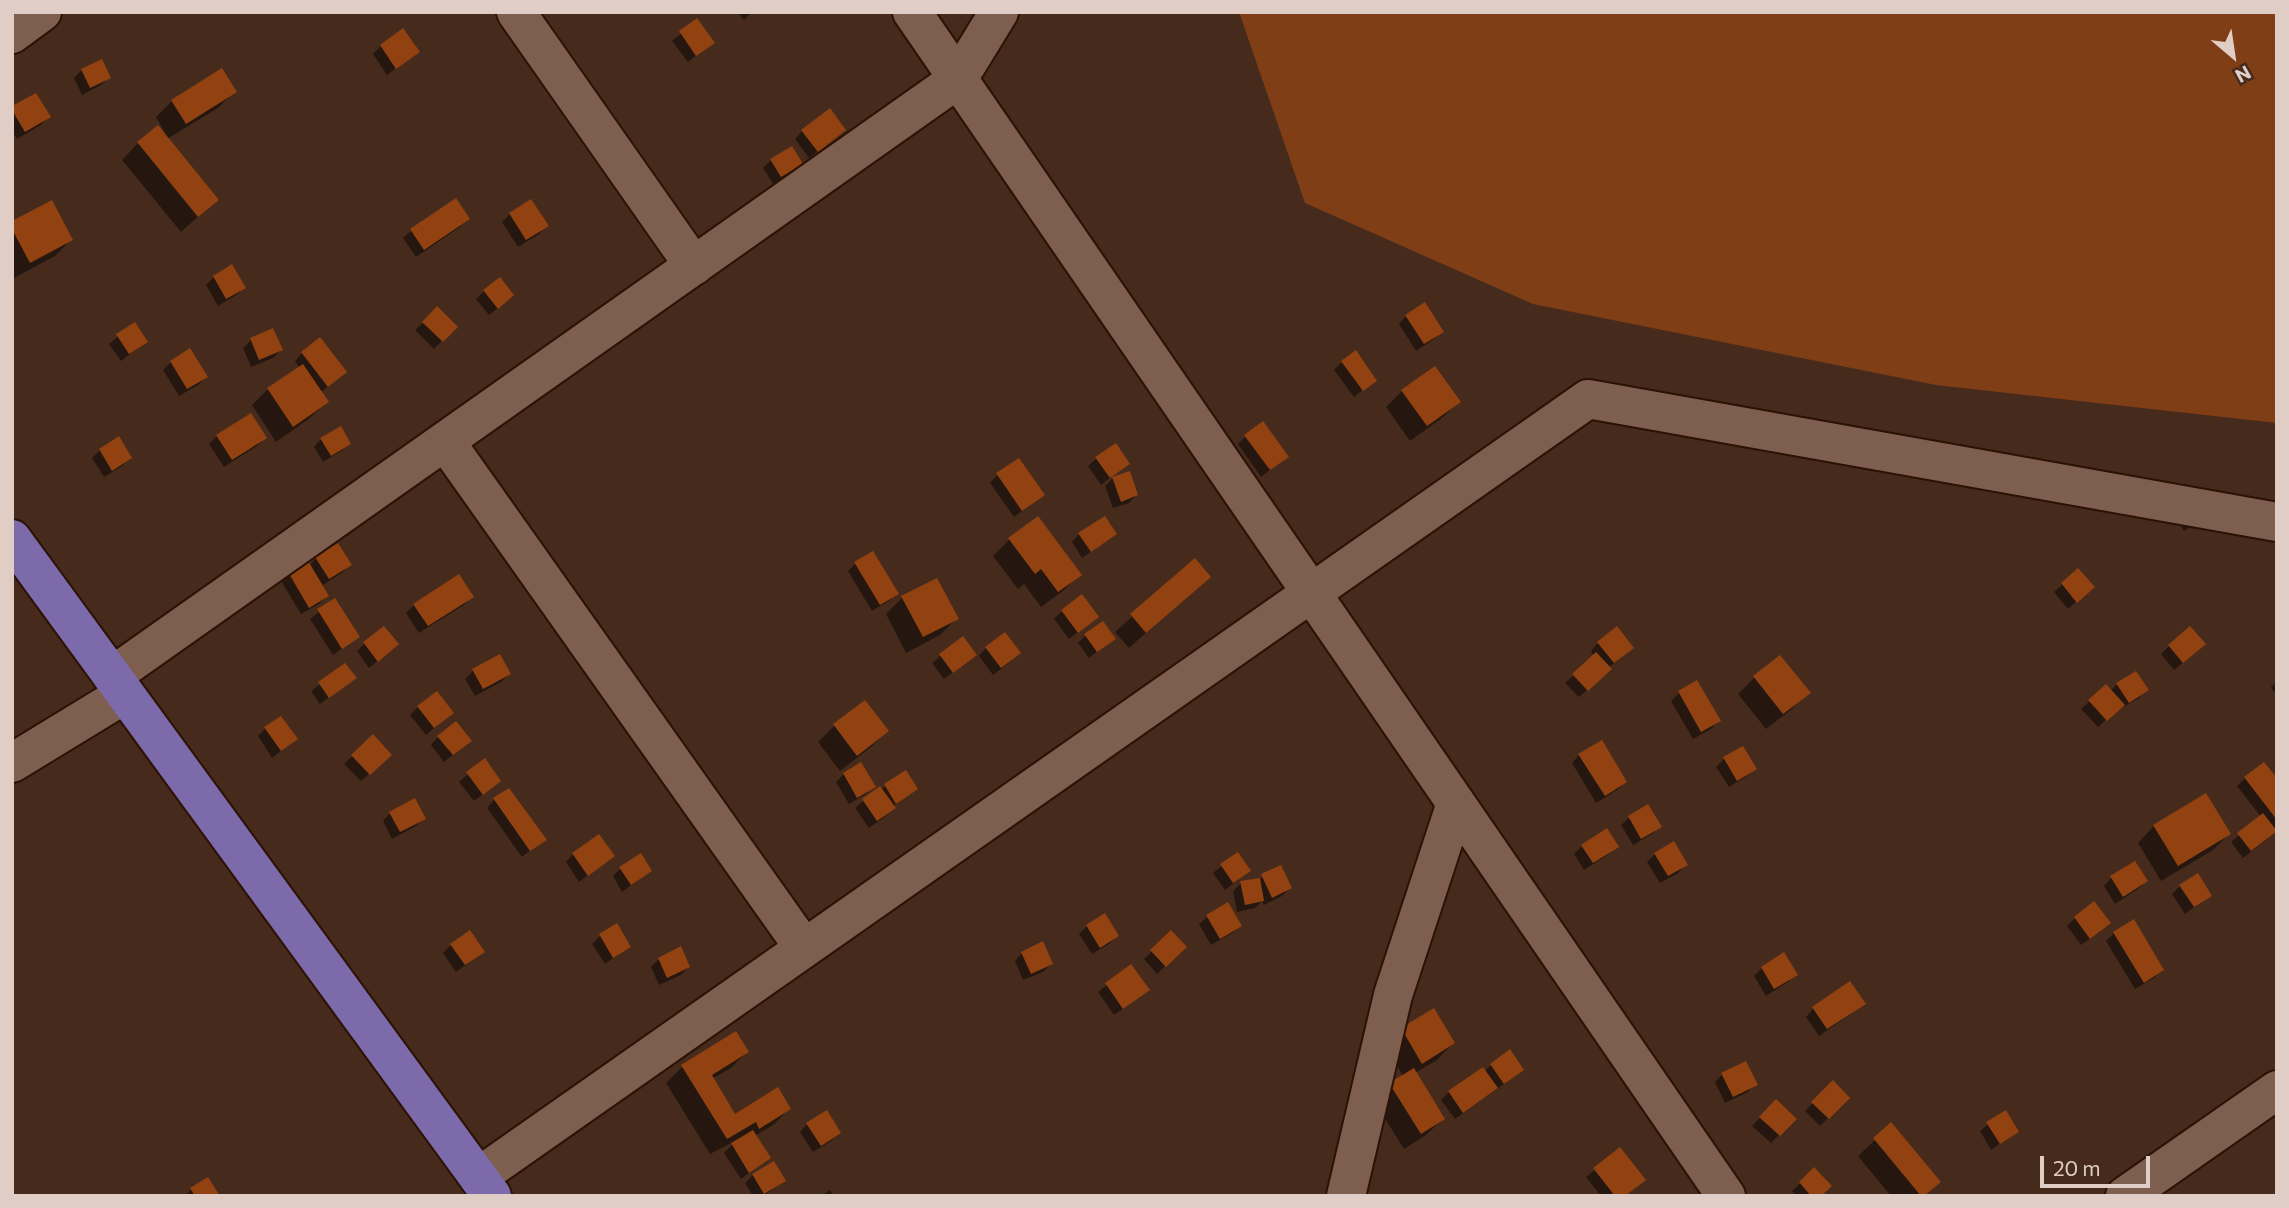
<!DOCTYPE html>
<style>
body{margin:0}
#map{position:relative;width:2289px;height:1208px;overflow:hidden;background:#462b1d;font-family:Commissioner,sans-serif}
canvas{display:block}
.frame{position:absolute;inset:0;border:14px solid #e0cdc5;pointer-events:none}
.north{position:absolute;left:2198px;top:21px;width:70px;height:70px;-webkit-text-stroke:5px #462b1d;paint-order:stroke;rotate:151deg;font-size:19px;font-weight:700;line-height:28px;text-align:center;color:#e0cdc5}
.north::after{content:'';display:block;margin:auto;width:24px;height:32px;background:#e0cdc5;clip-path:polygon(50% 0,100% 100%,50% 72%,0 100%)}
.scale{position:absolute;left:2040px;top:1156px;width:110px;height:32px;box-sizing:border-box;border:4px solid #e0cdc5;border-top:0;padding-left:9px;font-size:21px;line-height:24px;white-space:nowrap;color:#e0cdc5;-webkit-text-stroke:5px #462b1d;paint-order:stroke}
</style>
<div id="map">
<canvas width="2289" height="1208"></canvas>
<div class="frame"></div>
<div class="north">N</div>
<div class="scale">20 m</div>
</div>
<script>
const g = document.querySelector('canvas').getContext('2d');
g.lineJoin = 'round';
function fillPath(path, color) { g.fillStyle = color; g.fill(path, 'evenodd'); }
const poly = rows => new Path2D(rows.map(r => 'M' + r).join(''));
function stroke(path, color, width, dash) { g.strokeStyle = color; g.lineWidth = width; g.lineCap = dash ? 'butt' : 'round'; g.setLineDash(dash || []); g.stroke(path); }
fillPath(poly([
 [1239,12,2277,12,2277,423,1936,385,1533,304,1305,203]
]), '#803e17');
fillPath(poly([
 [737,12,752,12,744,20],
 [697,21,712,43,688,62,672,41],
 [381,46,417,52,387,75,373,54],
 [101,62,109,78,101,85,82,95,74,78,82,70],
 [234,92,218,108,167,139,217,200,181,232,122,160,138,143,165,133,156,117,172,101],
 [12,108,48,117,41,125,17,139,12,131],
 [802,131,836,137,809,158,795,139],
 [771,160,801,164,793,172,773,184,763,168],
 [510,214,546,226,539,234,518,247,502,222],
 [468,219,460,227,416,257,403,238,411,231],
 [12,223,71,240,55,256,14,278],
 [214,277,244,288,236,295,218,306,206,285],
 [484,291,504,303,489,315,476,299],
 [437,309,455,327,434,349,415,330],
 [1406,316,1442,331,1434,339,1416,351,1399,324],
 [134,324,146,341,121,361,109,344],
 [251,340,281,350,273,358,251,367,243,348],
 [302,353,337,379,320,393,327,402,310,418,276,442,252,405,268,389,300,368,295,361],
 [171,362,206,377,198,385,179,396,163,370],
 [1342,362,1375,380,1354,397,1334,370],
 [1402,391,1459,402,1442,418,1410,441,1386,407],
 [250,415,265,438,257,446,224,467,209,444,217,436],
 [1246,436,1286,457,1261,477,1238,444],
 [321,439,349,444,341,451,323,462,314,447],
 [100,450,130,458,122,466,104,477,92,458],
 [1096,459,1128,463,1101,485,1088,466],
 [1129,473,1136,495,1129,503,1113,508,1105,486,1112,479],
 [997,475,1043,495,1014,517,990,483],
 [2172,512,2202,519,2184,531],
 [1038,519,1079,575,1063,591,1041,607,1024,584,1018,589,993,556,1009,540],
 [1079,534,1115,534,1082,558,1072,542],
 [316,558,350,565,342,573,321,586,327,596,319,604,301,614,277,574,309,566],
 [1194,561,1208,577,1129,648,1115,632],
 [856,563,897,594,889,601,872,611,848,571],
 [2078,570,2085,594,2068,609,2054,592],
 [471,597,464,605,419,633,406,613,414,605],
 [902,598,956,619,940,635,906,653,886,614],
 [334,600,358,637,333,655,310,619],
 [1062,611,1089,624,1069,639,1054,619],
 [1086,635,1114,638,1089,658,1078,643],
 [963,638,975,655,944,679,932,663],
 [1598,643,1624,655,1608,668,1602,677,1579,697,1565,683,1594,656,1591,651],
 [364,644,389,652,369,668,357,651],
 [2169,646,2196,652,2174,670,2161,654],
 [986,648,1011,661,993,675,979,656],
 [345,665,354,678,320,704,311,691],
 [473,671,509,674,501,682,475,696,465,679],
 [1754,678,1808,692,1792,709,1766,729,1738,694],
 [2277,681,2277,696,2271,687],
 [1696,683,1719,721,1711,729,1693,739,1671,701,1679,693],
 [2117,684,2146,690,2139,698,2120,709,2119,708,2098,727,2081,709,2106,686,2110,691],
 [418,707,451,713,426,735,410,715],
 [834,726,887,731,871,747,840,771,818,742],
 [265,729,296,739,272,758,258,736],
 [373,737,382,763,361,781,344,764],
 [438,737,461,748,444,762,431,745],
 [1742,748,1754,768,1747,776,1729,787,1716,767,1724,759],
 [1579,755,1625,782,1617,790,1596,803,1572,763],
 [484,761,491,788,474,801,459,782],
 [906,772,916,789,892,807,893,808,886,816,869,828,855,808,863,801],
 [844,774,874,786,866,794,849,804,836,782],
 [2245,778,2277,781,2277,826,2267,839,2243,858,2231,842,2261,817,2237,786],
 [494,800,544,839,522,857,487,808],
 [390,813,423,818,416,826,392,839,383,821],
 [1629,818,1660,827,1652,834,1633,845,1621,825],
 [2154,826,2229,834,2213,850,2161,881,2138,843],
 [1582,846,1616,846,1609,854,1584,870,1574,854],
 [573,854,613,856,579,882,566,862],
 [1237,854,1249,871,1225,890,1213,873],
 [1655,854,1685,865,1678,873,1660,883,1647,862],
 [1280,867,1290,888,1282,896,1264,905,1262,901,1255,908,1237,912,1233,891,1241,883,1258,880],
 [620,869,650,871,622,892,613,876],
 [2111,878,2146,881,2138,889,2115,904,2104,886],
 [2180,886,2210,895,2185,914,2172,894],
 [1207,917,1240,926,1232,933,1211,945,1199,924],
 [2075,918,2101,931,2081,945,2067,926],
 [2133,922,2162,970,2154,978,2135,989,2106,941,2114,933],
 [1087,926,1117,936,1109,944,1092,954,1079,934],
 [1171,933,1185,947,1157,974,1144,959],
 [600,936,629,946,605,964,592,944],
 [451,945,483,952,456,972,443,953],
 [1022,953,1051,964,1043,972,1023,980,1015,961],
 [659,959,688,967,681,975,659,985,651,967],
 [1131,967,1140,997,1114,1015,1098,992],
 [1762,968,1795,975,1788,982,1766,996,1754,976],
 [1863,1004,1855,1011,1819,1036,1806,1017,1813,1009],
 [1402,1030,1453,1043,1437,1060,1415,1073,1443,1119,1426,1135,1404,1149,1374,1101,1403,1076,1385,1046],
 [747,1052,731,1068,712,1079,735,1116,789,1109,773,1125,755,1136,769,1158,741,1179,724,1153,737,1140,710,1154,666,1083,682,1067],
 [1491,1065,1522,1070,1514,1077,1455,1119,1441,1100,1449,1092,1484,1072],
 [1722,1075,1755,1084,1748,1092,1725,1103,1715,1082],
 [1833,1082,1848,1098,1820,1126,1805,1111],
 [1776,1101,1795,1119,1771,1143,1752,1126],
 [807,1124,839,1133,831,1141,813,1152,800,1132],
 [1988,1124,2016,1131,1991,1150,1980,1131],
 [1891,1125,1938,1182,1924,1196,1891,1196,1858,1156],
 [1620,1149,1625,1196,1601,1196,1586,1177],
 [1814,1170,1820,1196,1796,1196,1792,1191],
 [753,1175,784,1181,764,1196,753,1196,745,1183],
 [191,1189,218,1196,185,1196],
 [830,1190,834,1196,821,1196]
]), '#0007');
fillPath(poly([
 [697,18,715,43,696,56,679,31],
 [403,28,420,52,396,69,380,45],
 [102,59,111,78,90,88,81,69],
 [222,68,237,92,186,124,171,100],
 [36,93,51,117,25,132,12,110,12,106],
 [830,108,846,130,818,152,801,130],
 [158,125,219,200,198,217,137,142],
 [792,146,803,164,781,177,770,159],
 [456,198,470,219,424,250,410,229],
 [531,199,549,226,526,240,509,213],
 [52,200,73,240,30,263,12,229,12,221],
 [232,264,246,288,226,299,213,276],
 [500,277,514,295,498,309,483,290],
 [1425,302,1444,332,1424,344,1405,315],
 [437,306,458,327,443,342,422,322],
 [135,322,148,342,129,354,116,334],
 [273,328,283,350,259,360,250,338],
 [320,337,347,372,328,387,301,352],
 [190,348,208,377,187,389,170,361],
 [1356,350,1377,381,1363,391,1341,361],
 [303,364,329,402,293,427,267,388],
 [1435,366,1461,402,1427,426,1401,390],
 [251,413,267,438,232,460,216,435],
 [1263,421,1289,457,1270,470,1244,435],
 [341,426,351,444,331,456,320,438],
 [119,436,132,458,112,471,99,449],
 [1116,443,1130,464,1110,478,1095,457],
 [1019,458,1045,495,1022,511,996,473],
 [1130,471,1138,495,1121,502,1112,477],
 [1038,516,1082,575,1058,592,1041,569,1035,574,1008,538],
 [1105,516,1117,534,1091,552,1078,533],
 [338,543,352,565,329,579,315,557],
 [873,551,899,594,880,605,854,562],
 [304,554,329,596,309,608,284,565],
 [1195,558,1211,577,1146,633,1130,614],
 [2078,568,2095,587,2077,603,2061,583],
 [459,574,474,597,428,626,413,604],
 [937,578,959,619,923,637,901,596],
 [1082,594,1099,617,1078,633,1061,610],
 [335,598,360,637,342,649,317,609],
 [1103,621,1116,639,1097,652,1084,634],
 [384,626,399,644,378,662,363,642],
 [1617,626,1634,648,1614,663,1597,642],
 [2190,626,2206,644,2183,663,2168,645],
 [1005,632,1021,653,1001,668,985,647],
 [963,636,977,655,953,673,939,654],
 [1596,652,1612,669,1588,691,1572,674],
 [500,654,511,674,483,689,472,669],
 [1780,655,1811,693,1783,714,1753,676],
 [345,663,357,678,329,698,318,682],
 [2136,671,2149,690,2129,703,2116,683],
 [1697,680,1721,721,1701,732,1678,691],
 [2106,684,2125,705,2107,721,2088,700],
 [437,691,454,713,434,728,417,706],
 [865,700,889,731,857,756,833,724],
 [281,716,298,739,281,751,264,727],
 [456,721,472,741,453,755,437,736],
 [373,734,392,755,370,775,351,755],
 [1602,740,1627,782,1605,796,1578,754],
 [1743,746,1757,769,1737,781,1723,757],
 [485,758,501,781,483,795,466,772],
 [861,762,876,787,857,798,843,773],
 [2264,762,2277,778,2277,820,2244,777],
 [906,770,918,789,896,804,884,784],
 [880,786,896,808,877,821,862,799],
 [509,788,547,840,530,851,493,798],
 [2206,793,2231,834,2178,866,2153,825],
 [415,798,426,819,400,832,389,812],
 [1648,804,1662,827,1641,839,1628,816],
 [2263,813,2277,831,2251,851,2237,833],
 [1607,828,1619,847,1593,863,1581,845],
 [599,834,615,856,588,876,572,853],
 [1674,841,1688,865,1668,876,1654,853],
 [1238,852,1251,871,1233,883,1220,864],
 [641,853,652,871,631,885,619,867],
 [2135,861,2148,881,2123,897,2110,876],
 [1281,865,1292,888,1272,898,1261,874],
 [2198,873,2212,896,2194,907,2179,885],
 [1260,878,1264,901,1245,905,1240,881],
 [2094,901,2111,923,2090,939,2074,917],
 [1228,902,1242,926,1220,939,1206,915],
 [1105,913,1119,936,1100,948,1086,925],
 [2134,919,2164,970,2144,983,2113,932],
 [617,923,631,947,613,958,599,934],
 [470,930,485,952,465,965,450,944],
 [1171,930,1187,947,1166,967,1150,950],
 [1043,941,1053,964,1031,974,1021,952],
 [681,946,690,967,667,978,658,958],
 [1784,952,1798,975,1774,989,1761,967],
 [1131,964,1150,990,1123,1009,1105,983],
 [1850,981,1866,1004,1827,1029,1812,1007],
 [1434,1008,1455,1043,1422,1064,1401,1028],
 [736,1031,749,1052,712,1075,735,1114,778,1087,791,1109,759,1129,756,1122,727,1139,681,1065],
 [1510,1049,1524,1070,1504,1084,1490,1064],
 [1746,1061,1758,1085,1733,1097,1721,1073],
 [1483,1067,1498,1088,1463,1113,1448,1091],
 [1414,1068,1445,1119,1421,1134,1389,1083],
 [1833,1080,1850,1098,1829,1119,1811,1102],
 [1776,1099,1797,1119,1780,1136,1759,1117],
 [827,1110,841,1133,821,1146,806,1123],
 [2006,1110,2019,1132,2000,1144,1986,1122],
 [1891,1122,1941,1182,1924,1196,1921,1196,1873,1138],
 [753,1130,771,1158,749,1173,731,1143],
 [1620,1147,1646,1180,1625,1196,1615,1196,1593,1168],
 [774,1161,786,1181,764,1194,752,1174],
 [1814,1167,1832,1186,1821,1196,1811,1196,1799,1182],
 [208,1177,220,1196,195,1196,190,1188]
]), '#914210');
const street = poly([
 [516,12,694,266],
 [912,12,1726,1196],
 [12,34,42,12],
 [445,441,804,948],
 [112,676,958,79,999,12],
 [12,763,125,694],
 [478,1177,1588,399,2277,522],
 [1346,1196,1393,995,1456,803],
 [2125,1196,2277,1090]
]);
const primary = poly([
 [12,539,492,1196]
]);
stroke(street, '#2b1205', 42);
stroke(primary, '#2b1205', 42);
stroke(street, '#7e5f4f', 38);
stroke(primary, '#7d6aab', 38);
</script>
